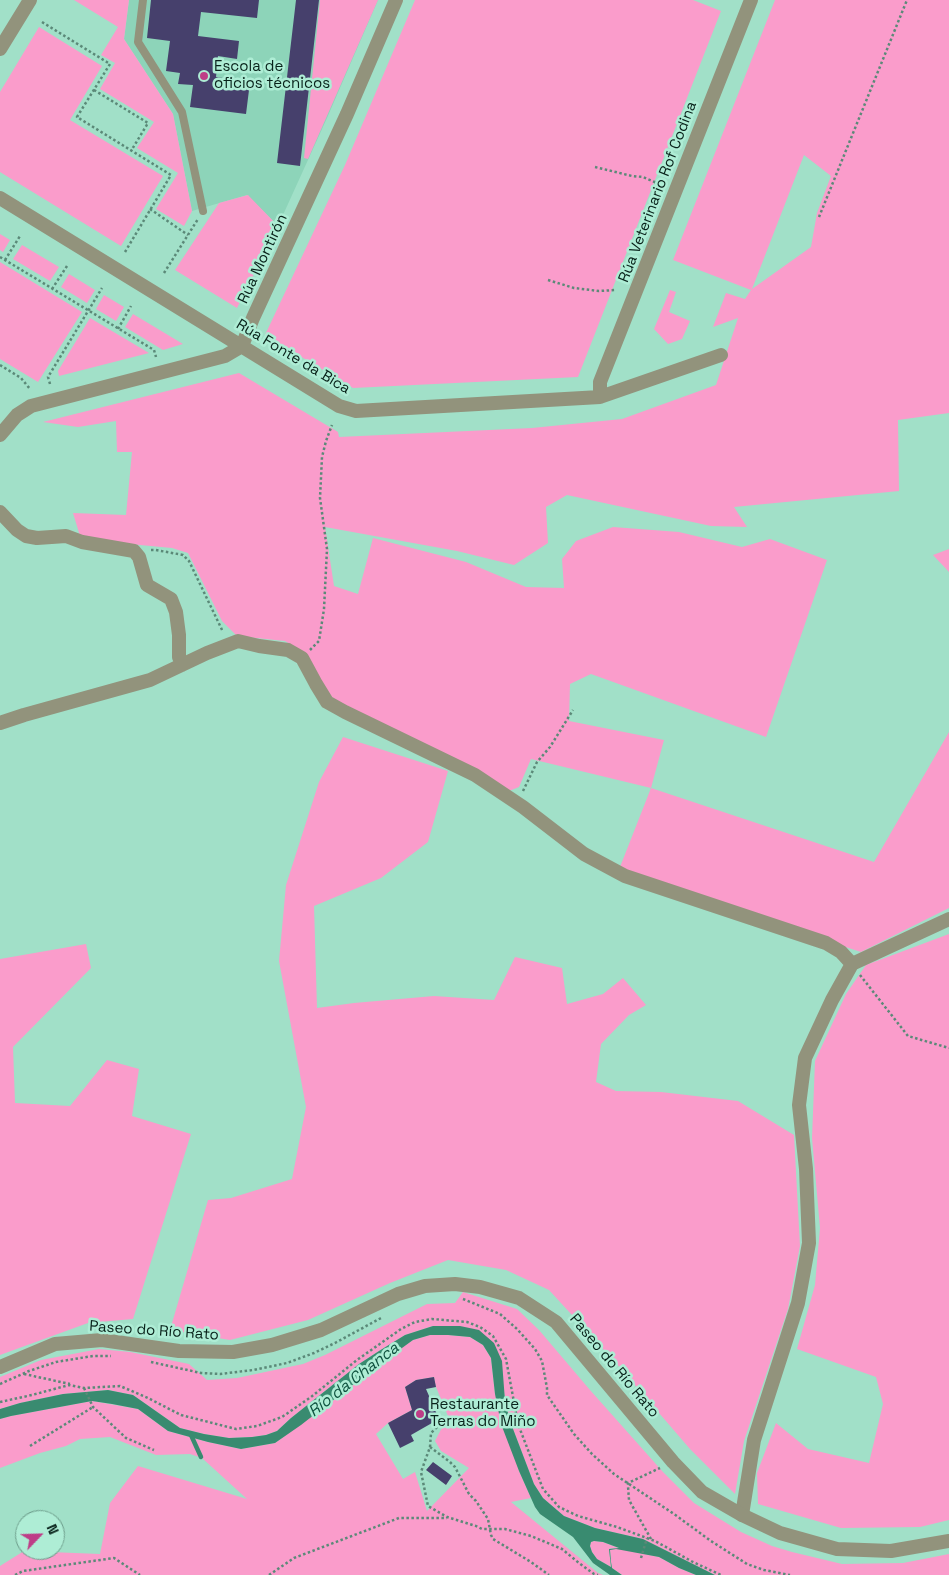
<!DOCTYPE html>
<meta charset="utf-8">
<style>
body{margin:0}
#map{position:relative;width:949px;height:1575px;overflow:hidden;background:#a1e0c8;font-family:"Space Grotesk",sans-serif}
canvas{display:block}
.north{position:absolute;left:15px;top:1510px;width:50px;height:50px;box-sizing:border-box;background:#aeedd5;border:1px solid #6c9c8a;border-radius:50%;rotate:66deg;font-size:14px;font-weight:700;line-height:20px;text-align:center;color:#08221a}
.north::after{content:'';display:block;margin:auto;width:18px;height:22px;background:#be3d87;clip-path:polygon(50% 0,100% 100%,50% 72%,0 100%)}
</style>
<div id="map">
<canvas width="949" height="1575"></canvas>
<div class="north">N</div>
</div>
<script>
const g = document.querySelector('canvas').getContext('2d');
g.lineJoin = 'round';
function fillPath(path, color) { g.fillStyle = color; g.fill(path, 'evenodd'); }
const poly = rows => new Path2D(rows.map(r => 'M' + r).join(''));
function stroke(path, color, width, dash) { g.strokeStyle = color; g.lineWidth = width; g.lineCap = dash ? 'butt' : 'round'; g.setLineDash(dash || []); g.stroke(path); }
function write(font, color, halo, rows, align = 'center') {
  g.font = font + ' "Space Grotesk",sans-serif'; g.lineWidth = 5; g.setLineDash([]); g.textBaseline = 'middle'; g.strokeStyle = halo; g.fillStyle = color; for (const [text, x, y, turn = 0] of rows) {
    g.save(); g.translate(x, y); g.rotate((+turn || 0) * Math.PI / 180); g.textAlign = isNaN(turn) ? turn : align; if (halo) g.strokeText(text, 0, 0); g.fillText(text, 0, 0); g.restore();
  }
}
fillPath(poly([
 [129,0,378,0,327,118,278,226,247,195,192,211,173,114,124,39]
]), '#8dd4b9');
fillPath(poly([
 [74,0,129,0,124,39,173,114,192,211,184,226,156,209,178,173,137,148,154,122,100,89,115,63,101,55,118,27],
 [320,0,378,0,308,159,304,158],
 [415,0,693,0,721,11,578,377,353,388,265,335,345,165],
 [775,0,949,0,949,413,898,420,899,491,734,507,747,527,711,526,567,495,546,507,548,543,514,565,457,551,325,527,334,586,358,594,373,538,466,562,526,587,564,588,562,559,576,541,613,527,679,532,742,547,770,539,827,560,766,737,591,674,570,684,569,721,664,740,651,788,874,862,949,732,949,908,861,952,717,905,620,867,651,788,531,759,519,787,509,791,337,704,316,675,306,654,285,641,237,636,222,621,188,553,172,548,108,542,80,536,73,513,126,515,132,452,117,452,116,421,78,427,43,422,239,373,338,432,339,437,532,428,622,419,716,385,738,318,713,327,726,293,745,299,751,290,673,260],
 [804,155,831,176,817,213,811,247,752,289],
 [39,27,102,66,70,120,163,176,121,246,0,172,0,92],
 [248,195,278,226,237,308,175,270,219,203],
 [0,234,10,240,3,252,0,250],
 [22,245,59,267,50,281,13,259],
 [0,262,82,312,38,382,0,359],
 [69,274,95,290,87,303,61,287],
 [670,290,676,292,669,312,690,321,682,339,668,344,654,329],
 [104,295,124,307,116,321,96,309],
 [133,314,183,344,163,350,125,327],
 [90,318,149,353,59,376,58,371],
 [949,549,949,572,933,555],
 [343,737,448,771,428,842,381,878,314,906,317,1008,354,1003,434,996,494,1000,515,957,562,968,567,1004,603,994,623,978,646,1005,629,1015,601,1044,596,1082,616,1091,661,1092,738,1101,794,1135,800,1246,788,1309,744,1441,735,1494,690,1449,616,1363,549,1290,506,1270,448,1260,390,1283,308,1320,230,1340,170,1330,208,1200,231,1198,292,1179,306,1107,279,961,286,885,319,782],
 [949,934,949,1520,920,1527,841,1528,758,1504,757,1473,776,1423,808,1449,869,1463,883,1404,876,1377,797,1349,815,1285,820,1228,812,1138,815,1061,846,994,866,965],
 [86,944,91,968,13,1047,15,1103,70,1106,107,1060,139,1069,132,1116,191,1134,133,1319,88,1323,0,1355,0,959],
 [463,1292,517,1309,539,1330,590,1390,663,1472,694,1503,741,1532,772,1546,792,1552,842,1564,903,1563,949,1554,949,1575,715,1575,643,1539,595,1528,564,1516,543,1498,534,1484,510,1421,494,1343,433,1326,405,1335,379,1351,359,1364,291,1418,277,1431,266,1435,252,1437,229,1438,204,1434,180,1428,133,1395,108,1390,63,1394,20,1403,0,1409,0,1377,41,1360,99,1349,130,1352,189,1364,207,1380,237,1378,303,1364,325,1355,427,1304,455,1303],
 [430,1335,448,1335,470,1337,483,1345,491,1358,495,1394,519,1471,531,1498,511,1502,598,1573,603,1575,0,1575,0,1566,24,1551,100,1554,110,1503,138,1466,247,1499,202,1458,190,1454,156,1455,110,1437,80,1439,66,1446,40,1453,0,1468,0,1419,11,1416,92,1401,138,1409,168,1431,208,1442,241,1449,275,1443,337,1398,395,1352,413,1340],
 [434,1377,436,1387,448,1416,435,1441,441,1451,469,1468,427,1511,415,1472,403,1479,376,1434,388,1423,412,1410,405,1387,416,1380],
 [594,1541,603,1542,621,1549,659,1557,679,1568,696,1575,622,1575,612,1568,611,1562,610,1550,616,1548,609,1549,611,1567,597,1559,592,1552,590,1546,591,1542]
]), '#fa9ccb');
fillPath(poly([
 [433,1326,460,1326,479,1330,494,1343,502,1361,505,1401,510,1421,534,1484,543,1498,564,1516,595,1528,643,1539,715,1575,696,1575,679,1568,659,1557,616,1549,610,1550,611,1562,612,1568,622,1575,610,1575,593,1563,573,1537,540,1514,535,1507,519,1471,501,1424,495,1394,491,1358,483,1345,470,1337,448,1335,430,1335,413,1340,373,1369,301,1425,275,1443,241,1449,208,1442,168,1431,138,1409,112,1404,92,1401,11,1416,0,1419,0,1409,20,1403,63,1394,108,1390,133,1395,180,1428,204,1434,229,1438,252,1437,266,1435,277,1431,291,1418,359,1364,379,1351,405,1335],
 [594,1541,603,1542,619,1548,609,1549,611,1567,597,1559,592,1552,590,1546,591,1542]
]), '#398b70');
stroke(poly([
 [191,1435,201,1457]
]), '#398b70', 4.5);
fillPath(poly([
 [151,0,259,0,257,18,201,12,198,36,239,41,237,59,218,56,216,77,250,82,246,114,190,107,193,85,178,84,180,73,166,71,170,41,147,38],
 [296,0,319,0,300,166,277,163],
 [434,1377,436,1387,426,1389,439,1419,411,1435,414,1441,400,1448,388,1423,412,1410,405,1387,416,1380],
 [433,1462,452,1476,446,1485,426,1470]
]), '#46406c');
stroke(poly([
 [42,22,110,64,77,117,171,175,125,252],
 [94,90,148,123,131,151],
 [595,167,632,176,643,177,657,183],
 [150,209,188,235],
 [819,217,907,0],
 [0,257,154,350,156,357],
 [5,260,20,236],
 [164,273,198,219],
 [548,280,574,288,599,291,616,290],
 [52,289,67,266],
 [118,329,131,306],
 [0,365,21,378,30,389],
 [50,384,48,377,102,288],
 [151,550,156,550,183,555,189,561,223,632],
 [310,650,319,641,324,609,327,549,320,498,322,457,326,441,332,425],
 [523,791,537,762,550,747,573,710],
 [860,975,908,1036,949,1048],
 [463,1299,500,1314,517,1329,535,1349,542,1361,547,1388,547,1395,574,1434,592,1454,614,1474,674,1514,711,1541,747,1564,764,1570,790,1575],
 [151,1362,201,1373,220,1374,253,1370,287,1363,314,1353,335,1343,381,1318],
 [24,1374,70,1384],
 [0,1384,29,1371,56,1362,93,1356,111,1356],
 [84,1388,93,1407,126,1438,154,1450],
 [0,1402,32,1395,69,1385,84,1388,120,1386,148,1398,181,1415,236,1429,257,1426,282,1417,311,1397,357,1360,401,1329,415,1322,432,1319,467,1322,480,1327,493,1336,506,1359,518,1424,543,1489,559,1507,578,1516,617,1527,655,1541,693,1562,721,1575],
 [446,1423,438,1426,431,1433,430,1447,421,1472,428,1506,447,1517,476,1526,482,1529,505,1529,531,1536,562,1549,579,1563,594,1574,598,1575],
 [30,1446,93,1407],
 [430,1447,450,1462,455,1467,469,1494,476,1501,488,1519,491,1535,493,1539,531,1562,549,1575],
 [651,1539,629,1500,628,1486,628,1483,660,1468],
 [641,1558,647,1538],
 [15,1575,23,1571,114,1558,140,1575],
 [269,1575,294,1558,399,1518,447,1518]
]), '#5b8978', 2.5, [2.5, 2.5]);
stroke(poly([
 [143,0,138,42,182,112,203,211]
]), '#92937c', 8);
stroke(poly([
 [0,49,30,0],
 [0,198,339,406,356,411,600,397,721,355],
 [600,397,600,382,751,0],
 [0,435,17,415,31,406,225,356,242,346,253,318,347,114,396,0],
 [0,512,17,530,26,536,37,538,66,536,82,542,134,551,139,557,147,585,171,599,176,612,179,635,179,657,182,665],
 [0,723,24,715,150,680,207,653,238,641,259,646,288,650,302,658,316,684,327,702,345,712,475,775,523,807,584,854,625,876,826,943,841,952,852,964],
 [742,1515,754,1440,798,1303,809,1243,806,1169,799,1105,805,1058,832,1000,852,964,949,919]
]), '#92937c', 14);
stroke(poly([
 [0,1367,55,1344,102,1340,179,1351,233,1352,272,1345,321,1330,398,1294,425,1286,455,1284,480,1287,519,1298,556,1322,673,1462,702,1492,742,1515,780,1533,837,1549,891,1551,949,1541]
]), '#92937c', 14);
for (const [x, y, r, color] of [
 [204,76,5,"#be3d87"],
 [420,1414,5,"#be3d87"]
]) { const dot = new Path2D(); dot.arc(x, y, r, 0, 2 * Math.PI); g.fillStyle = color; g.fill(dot); stroke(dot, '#aeedd5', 2); }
write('15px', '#08221a', '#aeedd5', [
 ["Escola de",214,67],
 ["oficios técnicos",214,84],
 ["Restaurante",430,1405],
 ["Terras do Miño",430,1422]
], 'left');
write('15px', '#08221a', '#aeedd5', [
 ["Rúa Veterinario Rof Codina",658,192,-69],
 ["Rúa Montirón",263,259,-65],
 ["Rúa Fonte da Bica",293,357,31],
 ["Paseo do Río Rato",154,1331,4],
 ["Paseo do Río Rato",614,1366,50]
]);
write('italic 16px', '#0f523f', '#aeedd5', [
 ["Río da Chanca",354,1380,-38]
]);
</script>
